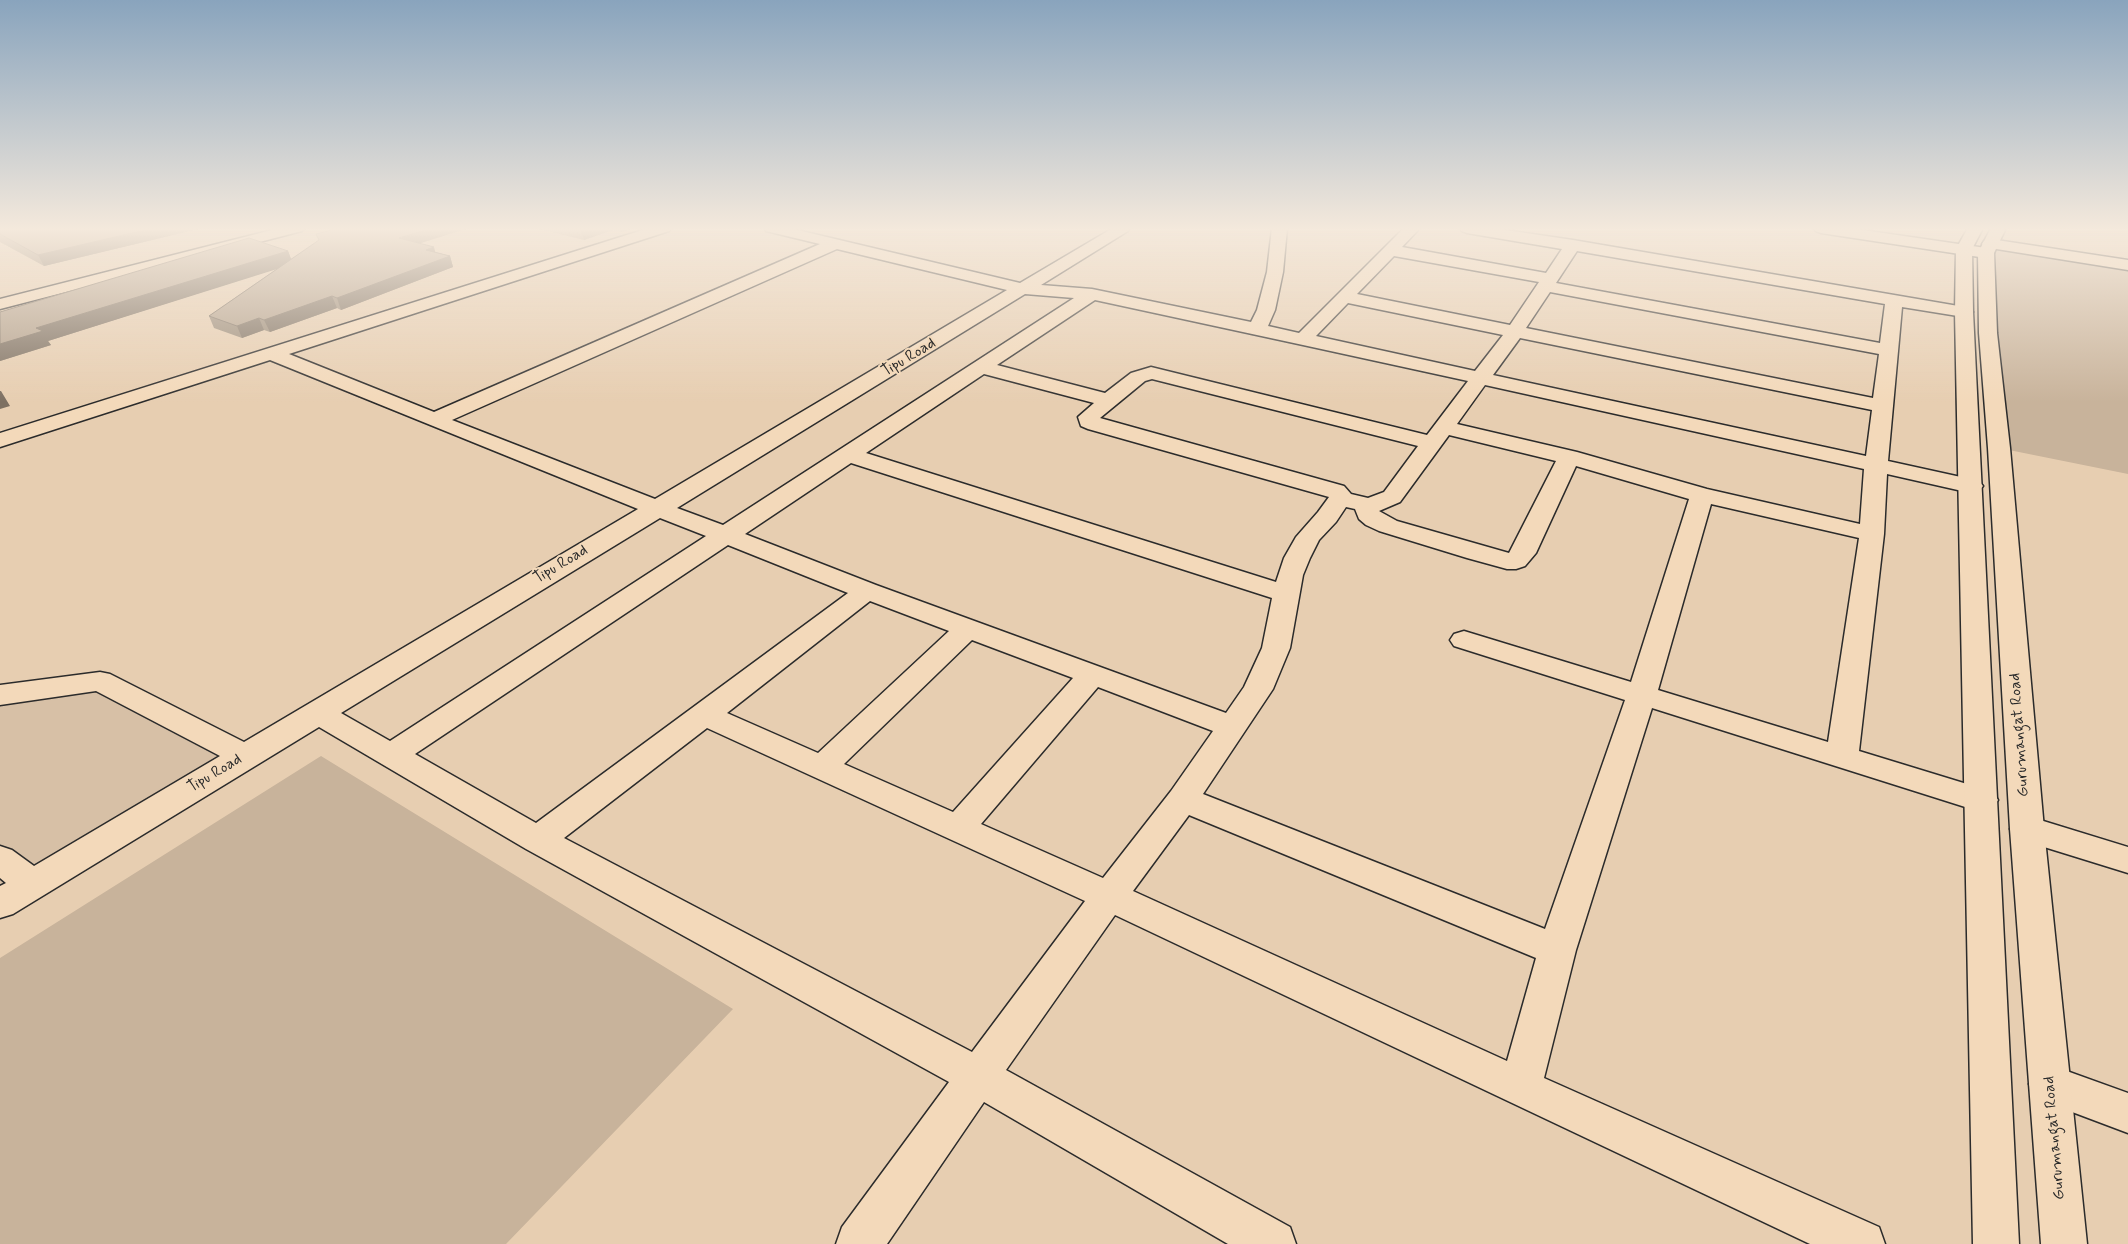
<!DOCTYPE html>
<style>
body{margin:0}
canvas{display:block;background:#e7ceb1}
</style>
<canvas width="2128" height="1244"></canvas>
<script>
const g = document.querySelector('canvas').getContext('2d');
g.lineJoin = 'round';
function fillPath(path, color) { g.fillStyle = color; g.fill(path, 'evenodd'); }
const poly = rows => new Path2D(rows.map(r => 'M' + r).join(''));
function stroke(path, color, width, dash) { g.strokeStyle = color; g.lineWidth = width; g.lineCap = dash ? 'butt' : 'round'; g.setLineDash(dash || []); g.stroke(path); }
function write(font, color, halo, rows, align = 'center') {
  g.font = font + ' Mynerve,sans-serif'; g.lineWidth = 4; g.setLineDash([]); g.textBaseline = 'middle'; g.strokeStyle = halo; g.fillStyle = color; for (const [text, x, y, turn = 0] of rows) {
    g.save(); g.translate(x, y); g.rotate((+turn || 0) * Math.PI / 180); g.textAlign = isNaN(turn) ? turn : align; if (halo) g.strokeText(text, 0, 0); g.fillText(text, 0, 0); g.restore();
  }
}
fillPath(poly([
 [100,681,244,767,0,915,0,694]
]), '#d7c0a6');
fillPath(poly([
 [1994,246,2128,266,2128,474,1999,448],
 [321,756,733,1009,506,1244,0,1244,0,958]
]), '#c8b39b');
const minor = poly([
 [280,228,305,228,302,231,0,309,0,299,280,228],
 [649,228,672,228,669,231,289,354,434,412,820,244,766,231,764,228,789,228,1020,283,1113,228,1130,228,1128,231,1041,285,1092,289,1251,322,1257,310,1267,272,1272,228,1287,228,1283,272,1275,310,1268,326,1299,333,1404,228,1420,228,1402,247,1546,273,1562,249,1467,233,1462,231,1459,228,1492,228,1573,240,1970,308,1973,312,1970,316,1964,317,1902,307,1888,461,1979,481,1983,486,1979,491,1971,493,1887,474,1884,534,1859,751,1993,792,1998,800,1993,808,1981,812,1652,708,1576,950,1544,1078,1879,1227,1885,1244,1810,1244,1115,915,1006,1070,1290,1227,1296,1244,1228,1244,984,1102,887,1244,836,1244,842,1227,949,1082,526,849,319,727,13,914,0,918,0,886,6,883,0,878,0,846,12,850,34,866,220,756,96,691,0,705,0,685,100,672,110,674,244,742,638,509,270,360,0,447,0,433,649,228],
 [837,249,1007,290,655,499,452,420,837,249],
 [1577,251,1885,304,1880,343,1556,283,1577,251],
 [1394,256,1539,282,1510,325,1357,294,1394,256],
 [1550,292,1879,354,1873,398,1526,328,1550,292],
 [1025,294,1074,298,723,525,677,508,1025,294],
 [1095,300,1303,345,1468,381,1427,435,1151,367,1131,373,1105,393,997,365,1095,300],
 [1348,303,1503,335,1475,371,1316,336,1348,303],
 [1520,338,1872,410,1866,456,1493,375,1520,338],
 [984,374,1094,403,1078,417,1081,426,1088,429,1329,497,1318,512,1296,537,1284,558,1276,582,866,453,984,374],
 [1152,379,1418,446,1384,492,1368,498,1351,494,1344,486,1100,418,1145,381,1152,379],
 [1485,385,1864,469,1860,524,1707,489,1577,452,1457,424,1485,385],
 [1449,435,1556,461,1509,553,1397,521,1379,511,1400,502,1449,435],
 [851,463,1272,598,1262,648,1244,687,1226,713,876,585,745,534,851,463],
 [1576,466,1689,499,1631,682,1464,631,1454,634,1450,640,1454,646,1625,700,1545,929,1203,794,1273,689,1290,648,1303,575,1310,558,1319,540,1336,522,1346,507,1355,509,1359,519,1366,525,1379,531,1467,558,1507,569,1516,569,1525,566,1536,553,1576,466],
 [1711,504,1859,538,1828,742,1658,690,1711,504],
 [660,518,706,536,390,741,341,713,660,518],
 [728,545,848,593,536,823,415,754,728,545],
 [870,601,949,631,818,753,727,713,870,601],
 [972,640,1073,678,953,812,844,764,972,640],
 [1098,687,1213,731,1171,791,1103,878,981,824,1098,687],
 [707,728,1085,901,972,1052,564,838,707,728],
 [1189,815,1536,958,1507,1061,1133,891,1189,815],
 [1813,228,1849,228,1986,248,1992,250,1994,253,1992,256,1986,258,1821,233,1816,231,1813,228],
 [1990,239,2128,260,2128,270,1984,247,1982,244,1984,241,1990,239],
 [2027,816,2128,847,2128,873,2015,838,2010,829,2015,820,2027,816],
 [2050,1065,2128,1093,2128,1133,2035,1098,2029,1084,2035,1070,2050,1065]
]);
const major = poly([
 [1968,228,1983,228,1972,249,1973,312,2019,1244,1973,1244,1955,312,1956,249,1968,228],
 [1991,228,2006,228,1994,253,1997,333,2010,448,2044,829,2087,1244,2041,1244,2010,829,1988,448,1979,333,1978,253,1991,228]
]);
stroke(minor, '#2b2b2b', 3);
stroke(major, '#2b2b2b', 3);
fillPath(minor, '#f3d9ba');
fillPath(major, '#f3d9ba');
fillPath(poly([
 [0,228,202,228,44,266,0,242],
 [535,228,633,228,621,232,613,230,584,240],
 [316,234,420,244,435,252,450,256,453,267,341,310,337,308,270,332,264,330,242,338,214,328,209,316,278,268,48,341,51,345,0,361,0,312,288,251,291,259,319,241]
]), '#998a78');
fillPath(poly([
 [153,228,202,228,44,266,38,255],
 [432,228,469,228,402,249,399,238],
 [587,228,612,228,613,230,584,240,581,230],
 [620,228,633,228,621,232],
 [434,247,437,259,426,250],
 [288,251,293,264,48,341,51,345,0,361,0,344,36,328],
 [450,256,453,267,341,310,337,298],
 [332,296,337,308,270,332,264,320],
 [259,318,264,330,242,338,237,326],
 [0,391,1,391,10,406,0,409]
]), '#7d7062');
const building = poly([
 [0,228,153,228,38,255,0,234,0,228],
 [339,228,432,228,399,238,434,247,426,250,450,256,337,298,332,296,264,320,259,318,237,326,209,316,319,240,316,234,339,228],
 [573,228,587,228,581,230,573,228],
 [249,238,288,251,36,328,43,331,0,344,0,312,249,238]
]);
fillPath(building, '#b2a08c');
stroke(building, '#7d7062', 1);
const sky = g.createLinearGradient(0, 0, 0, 402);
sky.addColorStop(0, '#89a4bd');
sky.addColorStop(0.57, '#f4e9dc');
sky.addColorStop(1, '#f4e9dc00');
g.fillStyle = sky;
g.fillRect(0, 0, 2128, 402);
write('16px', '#2b2b2b', '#f3d9ba', [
 ["Tipu Road",909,358,-31],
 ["Tipu Road",561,565,-31],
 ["Gurumangat Road",2020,735,-94],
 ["Tipu Road",215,774,-31],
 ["Gurumangat Road",2055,1138,-95]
]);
</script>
